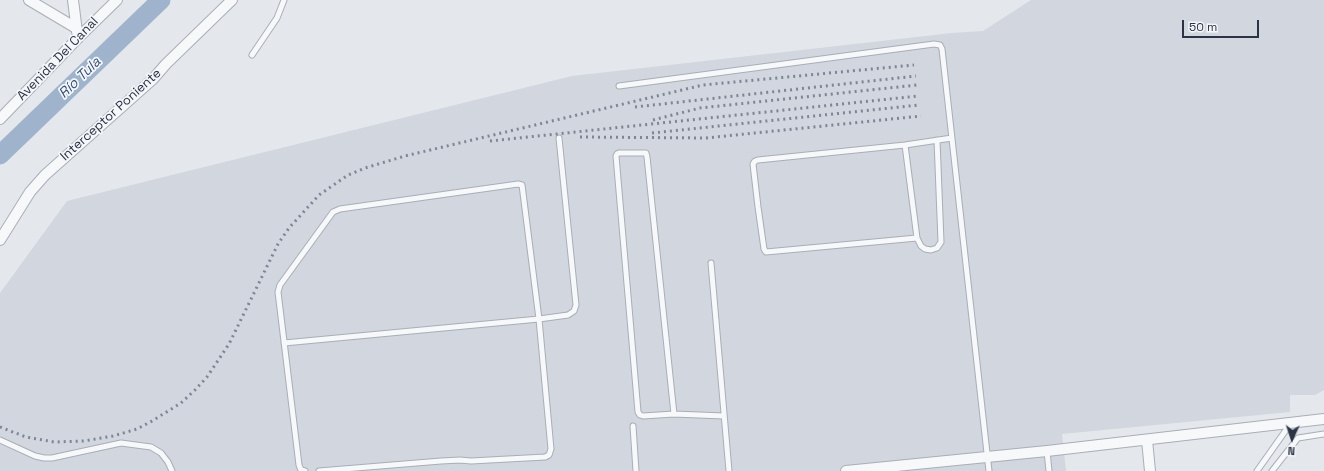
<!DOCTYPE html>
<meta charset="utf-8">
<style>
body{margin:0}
#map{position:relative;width:1324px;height:471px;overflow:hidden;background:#e4e7ec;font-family:"Space Grotesk",sans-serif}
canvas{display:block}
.north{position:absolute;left:1272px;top:419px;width:40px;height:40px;-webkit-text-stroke:3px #f4f6f9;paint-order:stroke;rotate:183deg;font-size:11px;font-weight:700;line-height:16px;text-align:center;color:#2b3445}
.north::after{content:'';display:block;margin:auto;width:14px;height:18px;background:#2b3445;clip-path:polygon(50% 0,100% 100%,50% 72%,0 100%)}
.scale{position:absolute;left:1182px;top:20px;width:77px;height:18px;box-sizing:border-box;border:2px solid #2b3445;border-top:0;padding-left:5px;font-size:12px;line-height:14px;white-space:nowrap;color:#2b3445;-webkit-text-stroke:3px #f4f6f9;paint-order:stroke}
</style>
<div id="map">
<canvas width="1324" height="471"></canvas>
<div class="north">N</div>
<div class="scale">50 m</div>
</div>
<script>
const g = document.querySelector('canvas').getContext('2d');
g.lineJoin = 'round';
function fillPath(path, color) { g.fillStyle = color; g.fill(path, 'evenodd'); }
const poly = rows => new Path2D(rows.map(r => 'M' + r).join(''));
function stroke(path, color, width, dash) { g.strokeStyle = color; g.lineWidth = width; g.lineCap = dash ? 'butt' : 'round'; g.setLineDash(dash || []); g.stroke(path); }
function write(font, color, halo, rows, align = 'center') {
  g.font = font + ' "Space Grotesk",sans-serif'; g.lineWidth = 3.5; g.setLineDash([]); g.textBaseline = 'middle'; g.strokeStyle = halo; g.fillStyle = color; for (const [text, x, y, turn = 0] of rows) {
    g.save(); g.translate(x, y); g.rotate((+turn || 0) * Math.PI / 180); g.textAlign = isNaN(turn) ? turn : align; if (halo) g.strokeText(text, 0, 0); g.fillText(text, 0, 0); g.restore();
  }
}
fillPath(poly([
 [1031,0,1324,0,1324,390,1315,395,1290,395,1290,412,1062,434,1066,471,0,471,0,293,67,201,572,76,952,33,983,31]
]), '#d2d6de');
stroke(poly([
 [0,155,161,0]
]), '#9fb4cc', 19);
const lane = poly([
 [252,55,277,18,284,0],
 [619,86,934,44,940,45,942,49,989,471],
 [905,145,917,238,921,246,925,249,931,250,937,248,941,242,937,140],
 [619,153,646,153,647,157,674,414,643,416,640,415,638,412,616,156,617,154,619,153],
 [917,238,766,252,764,249,758,207,753,164,755,161,758,160,905,145,952,138],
 [711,263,729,471],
 [284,343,539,319,568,315,574,311,576,305,559,138],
 [674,414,724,416],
 [633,426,636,471],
 [0,440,35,456,44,458,52,458,121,443,151,447,161,453,168,462,172,471],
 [1047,451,1049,471],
 [305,471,301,470,299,465,278,292,280,285,333,212,340,209,518,184,522,185,539,319,551,449,549,455,545,457,471,461,460,460,441,461,319,471],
 [1257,471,1291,423],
 [1272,471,1298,438,1324,434]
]);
const street = poly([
 [29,0,76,28],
 [73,0,77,32],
 [0,119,78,38,117,0],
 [0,240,30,192,45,175,153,79,166,64,232,0],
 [1147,440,1150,471],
 [846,471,1047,451,1324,419]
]);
stroke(lane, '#a9aeb7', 7);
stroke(street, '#a9aeb7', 12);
stroke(lane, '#f7f8fa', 5);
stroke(street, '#f7f8fa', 10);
stroke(poly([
 [635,107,916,76],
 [653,120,700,108,917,85],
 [652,133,919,105],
 [580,137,706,138,921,116],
 [490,141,918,96],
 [0,427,26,437,54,442,84,441,113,436,137,429,152,421,181,403,195,390,207,377,229,344,278,244,289,228,319,195,348,175,365,168,405,156,703,85,914,65]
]), '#7d8696', 3, [2, 4]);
write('13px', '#2b3445', '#f4f6f9', [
 ["Avenida Del Canal",58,59,-46],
 ["Interceptor Poniente",111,115,-42]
]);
write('italic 14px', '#34527a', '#f4f6f9', [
 ["Río Tula",80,78,-44]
]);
</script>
